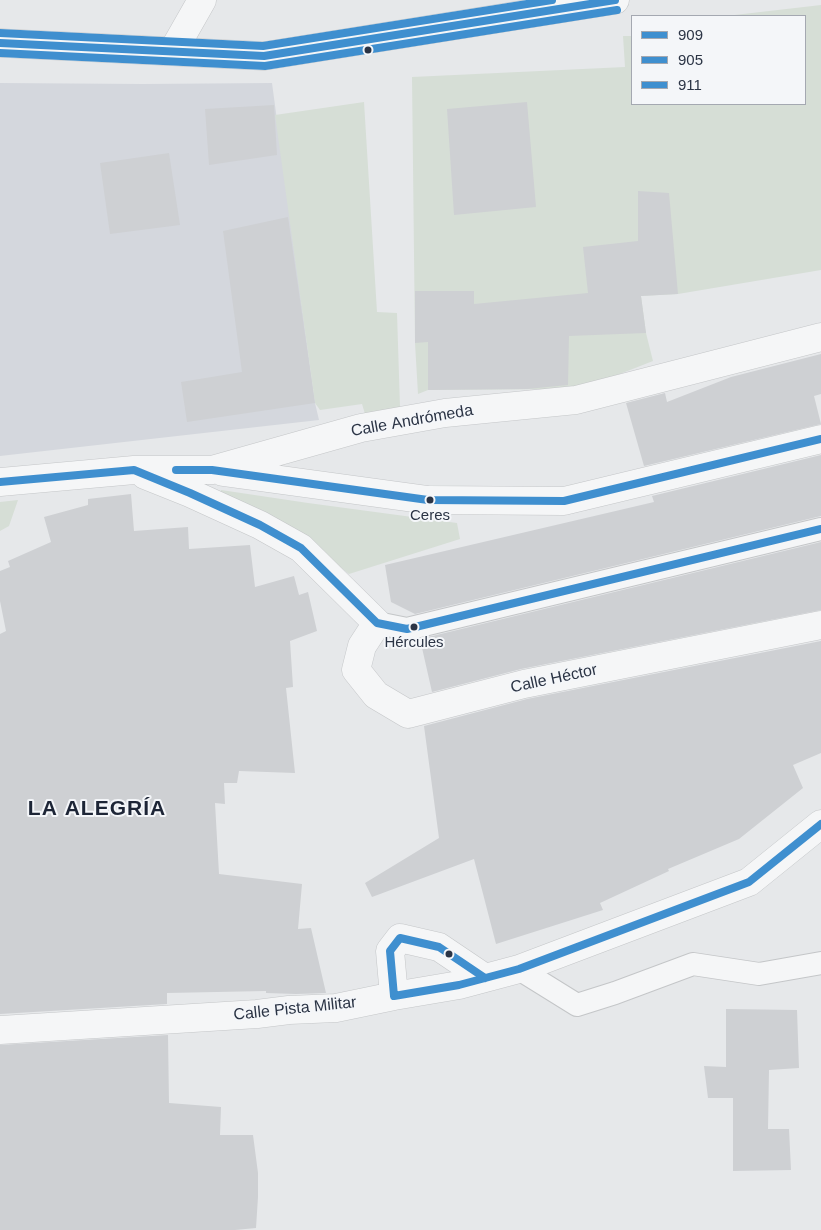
<!DOCTYPE html>
<meta charset="utf-8">
<style>
body{margin:0}
#map{position:relative;width:821px;height:1230px;overflow:hidden;background:#e6e8ea;font-family:Helvetica,sans-serif}
canvas{display:block}
.legend{position:absolute;left:631px;top:15px;width:175px;height:90px;box-sizing:border-box;background:#f4f6f9;border:1px solid #a4a8b1;margin:0;padding:6px 9px;list-style:none;font-size:15px;color:#2b3445}
.legend li{display:flex;align-items:center;gap:10px;height:25px}
.legend b{width:25px;border:1px solid #a4a8b1}
</style>
<div id="map">
<canvas width="821" height="1230"></canvas>
<ul class="legend">
<li><b style="height:6px;background:#3f8fcf"></b>909</li>
<li><b style="height:6px;background:#3f8fcf"></b>905</li>
<li><b style="height:6px;background:#3f8fcf"></b>911</li>
</ul>
</div>
<script>
const g = document.querySelector('canvas').getContext('2d');
g.lineJoin = 'round';
function fillPath(path, color) { g.fillStyle = color; g.fill(path, 'evenodd'); }
const poly = rows => new Path2D(rows.map(r => 'M' + r).join(''));
function stroke(path, color, width, dash) { g.strokeStyle = color; g.lineWidth = width; g.lineCap = dash ? 'butt' : 'round'; g.setLineDash(dash || []); g.stroke(path); }
function write(font, color, halo, rows, align = 'center') {
  g.font = font + ' Helvetica,sans-serif'; g.lineWidth = 4; g.setLineDash([]); g.textBaseline = 'middle'; g.strokeStyle = halo; g.fillStyle = color; for (const [text, x, y, turn = 0] of rows) {
    g.save(); g.translate(x, y); g.rotate((+turn || 0) * Math.PI / 180); g.textAlign = isNaN(turn) ? turn : align; if (halo) g.strokeText(text, 0, 0); g.fillText(text, 0, 0); g.restore();
  }
}
fillPath(poly([
 [0,83,143,84,272,83,315,403,319,420,0,456]
]), '#d4d7dd');
fillPath(poly([
 [821,5,821,270,678,294,641,296,646,333,653,361,607,379,568,389,428,390,418,394,415,343,412,77,625,67,623,36,632,36,632,104,805,104,805,16,726,16],
 [364,102,377,312,397,313,400,407,365,414,362,404,320,410,315,403,275,115],
 [221,490,308,503,457,523,460,539,349,574,304,539,219,497],
 [18,500,9,526,0,531,0,502]
]), '#d6ded6');
fillPath(poly([
 [527,102,536,207,454,215,447,109],
 [274,105,277,155,209,165,205,109],
 [169,153,180,225,110,234,100,163],
 [638,191,669,193,678,294,641,296,646,333,569,336,568,385,527,389,428,390,428,342,415,343,415,291,474,291,474,304,588,293,583,247,638,241],
 [288,217,315,403,187,422,181,382,242,372,223,231],
 [821,354,821,394,814,396,821,424,644,466,626,403,665,393,667,402,731,377],
 [821,455,821,516,415,614,391,602,385,565,654,502,652,496],
 [131,494,134,531,188,527,189,549,250,545,255,587,294,576,299,595,308,592,317,631,290,641,293,687,286,688,295,773,239,771,237,783,224,783,225,804,215,803,219,874,302,884,298,929,311,928,326,993,296,994,266,993,266,991,167,993,167,1004,0,1014,0,634,6,631,0,601,0,571,10,567,8,561,51,542,44,517,88,505,88,499],
 [821,542,821,610,521,669,432,692,420,639],
 [821,641,821,753,793,765,803,788,739,839,668,869,669,871,600,903,603,910,496,944,474,859,372,897,365,883,439,838,424,726,527,699],
 [726,1009,797,1010,799,1068,769,1070,768,1129,789,1129,791,1170,733,1171,733,1098,708,1098,704,1066,726,1067],
 [168,1035,169,1103,221,1107,220,1135,253,1135,258,1173,258,1197,256,1228,235,1230,0,1230,0,1045]
]), '#ced0d3');
const lane = poly([
 [377,623,407,629,821,529],
 [519,969,577,1005,615,993,693,964,759,974,821,963]
]);
const street = poly([
 [0,43,264,56,615,0],
 [173,51,202,0],
 [223,472,428,500,564,501,821,439],
 [145,475,190,493,260,525,301,548,377,623,362,646,356,670,376,695,408,714,524,684,821,625],
 [0,482,134,470,212,470,361,428,445,413,576,400,821,337],
 [394,996,390,951,400,938,439,947,485,978],
 [0,1030,257,1014,289,1010,336,1008,394,996,459,985,519,969,749,882,821,824]
]);
stroke(lane, '#c4c6c8', 24);
stroke(street, '#c4c6c8', 29);
stroke(lane, '#f5f6f7', 22);
stroke(street, '#f5f6f7', 28);
stroke(poly([
 [176,470,212,470,428,500,564,501,821,439],
 [0,482,134,470,190,493,260,525,301,548,377,623,407,629,821,529],
 [394,996,459,985,519,969,749,882,821,824],
 [394,996,390,951,400,938,439,947,485,978]
]), '#3f8fcf', 8);
stroke(poly([
 [0,43,264,56,615,0]
]), '#3f8fcf', 8);
stroke(poly([
 [0,53,265,66,617,10]
]), '#3f8fcf', 8);
stroke(poly([
 [0,33,263,46,552,0]
]), '#3f8fcf', 8);
for (const [x, y, r, color] of [
 [368,50,4.5,"#2b3445"],
 [430,500,4.5,"#2b3445"],
 [414,627,4.5,"#2b3445"],
 [449,954,4.5,"#2b3445"]
]) { const dot = new Path2D(); dot.arc(x, y, r, 0, 2 * Math.PI); g.fillStyle = color; g.fill(dot); stroke(dot, '#f4f6f9', 2); }
write('15px', '#2b3445', '#f4f6f9', [
 ["Ceres",430,516],
 ["Hércules",414,643]
]);
write('16px', '#2b3445', '#f4f6f9', [
 ["Calle Andrómeda",412,421,-10],
 ["Calle Héctor",554,679,-12],
 ["Calle Pista Militar",295,1009,-6]
]);
g.letterSpacing = '1px';
write('bold 21px', '#1d2536', '#f4f6f9', [
 ["LA ALEGRÍA",97,809]
]);
g.letterSpacing = '0px';
</script>
